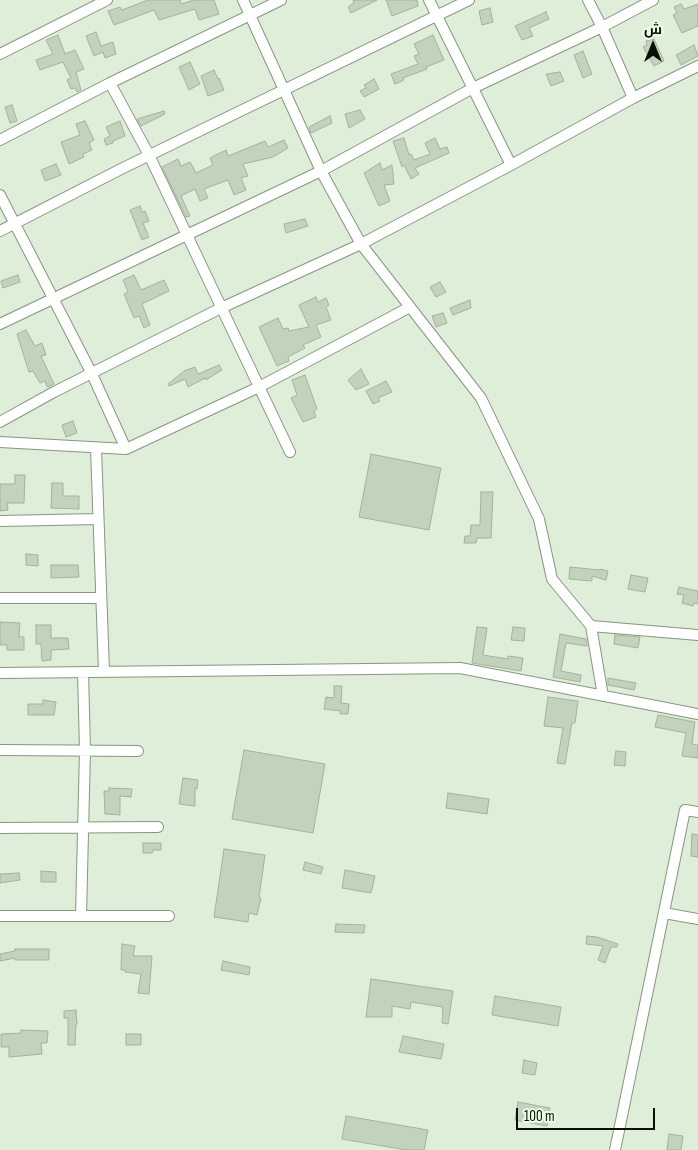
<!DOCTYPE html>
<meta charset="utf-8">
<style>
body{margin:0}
#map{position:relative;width:698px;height:1150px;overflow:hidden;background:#deeed8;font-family:"Sofia Sans Condensed",Cairo,sans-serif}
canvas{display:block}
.north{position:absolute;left:628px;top:20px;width:50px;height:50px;-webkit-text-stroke:4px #ecfce5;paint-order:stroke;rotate:0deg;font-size:14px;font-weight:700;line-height:20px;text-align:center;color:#0a1008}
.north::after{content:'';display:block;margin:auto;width:18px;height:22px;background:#0a1008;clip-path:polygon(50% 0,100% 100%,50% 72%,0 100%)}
.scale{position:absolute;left:516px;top:1108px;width:139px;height:22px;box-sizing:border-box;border:2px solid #0a1008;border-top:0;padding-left:6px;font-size:15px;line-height:18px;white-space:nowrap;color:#0a1008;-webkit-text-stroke:4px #ecfce5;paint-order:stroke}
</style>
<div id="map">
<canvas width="698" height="1150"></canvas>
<div class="north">ش</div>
<div class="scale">100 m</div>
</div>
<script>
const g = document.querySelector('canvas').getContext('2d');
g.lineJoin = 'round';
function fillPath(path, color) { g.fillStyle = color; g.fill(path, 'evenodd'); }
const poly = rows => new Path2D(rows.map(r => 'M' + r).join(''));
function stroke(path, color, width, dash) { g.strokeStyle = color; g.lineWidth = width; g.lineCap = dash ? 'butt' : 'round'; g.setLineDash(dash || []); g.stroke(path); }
const building = poly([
 [148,0,180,0,181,4,194,0,214,0,219,14,199,20,195,9,159,20,154,10,114,25,108,11,120,7,122,10,148,0],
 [353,0,377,0,351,13,348,7,354,3,353,0],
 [386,0,417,0,418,6,392,16,386,0],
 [681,4,684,9,698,4,698,26,682,33,673,15,677,13,674,7,681,4],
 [490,8,493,22,482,25,479,11,490,8],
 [546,12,549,19,529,28,533,36,522,40,515,26,546,12],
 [96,32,101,46,113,42,116,54,105,58,103,52,94,56,86,36,96,32],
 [58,35,65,54,75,50,84,69,76,72,81,90,77,92,75,88,71,89,67,80,71,78,63,62,40,70,36,60,53,54,46,40,58,35],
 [433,35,444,60,426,67,427,69,403,78,404,80,395,84,391,74,418,64,414,56,419,54,414,44,433,35],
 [654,39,664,61,654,66,643,47,647,45,646,41,654,39],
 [694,45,698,56,681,65,676,55,694,45],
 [583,51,592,74,583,78,574,55,583,51],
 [190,62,200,84,189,90,179,67,190,62],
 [214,70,218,79,219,78,224,90,208,96,201,76,214,70],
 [560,72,564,81,551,86,546,74,560,72],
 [374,79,379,89,364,97,360,91,366,88,364,85,374,79],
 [12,105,17,121,10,123,5,107,12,105],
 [360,110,365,119,349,128,345,114,360,110],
 [164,111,165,114,141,126,137,119,164,111],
 [330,116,332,123,311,133,309,127,330,116],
 [85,121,94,140,89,143,92,150,83,154,84,157,69,164,61,142,80,135,76,124,85,121],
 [120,121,125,136,113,141,113,143,106,145,104,139,110,136,106,127,120,121],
 [404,138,409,155,411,154,414,160,430,154,425,143,435,138,440,149,447,147,449,153,415,168,419,174,411,179,404,165,402,167,393,141,404,138],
 [284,140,288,148,273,157,243,164,248,176,241,178,246,190,234,195,228,180,204,189,208,198,200,201,195,189,181,196,190,216,186,217,162,167,178,159,181,166,190,162,196,173,213,165,210,158,226,150,228,156,265,141,268,147,284,140],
 [380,163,382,170,392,165,394,184,384,185,390,201,379,206,364,173,380,163],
 [56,164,61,175,45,181,41,170,56,164],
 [140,206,142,212,145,211,149,221,143,223,149,237,142,240,130,210,140,206],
 [305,219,308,226,286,233,284,224,305,219],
 [18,275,20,282,3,288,1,281,18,275],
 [134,275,141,290,164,280,169,291,142,304,150,325,144,328,139,316,134,318,124,294,128,292,123,280,134,275],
 [440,282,446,292,436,297,430,287,440,282],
 [316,297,318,302,326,298,329,305,326,307,331,320,316,325,321,337,303,345,305,348,288,357,289,361,277,366,259,327,278,318,283,329,288,328,289,331,309,327,299,305,316,297],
 [470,300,471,308,453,315,450,308,470,300],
 [443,313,447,323,436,327,432,316,443,313],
 [26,330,35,346,42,343,46,355,41,356,54,384,50,386,47,387,45,381,40,383,33,371,29,372,17,334,26,330],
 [219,365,222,370,217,373,206,380,205,378,188,387,185,379,169,386,168,384,184,371,195,367,198,374,219,365],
 [361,369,369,384,356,390,348,380,361,369],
 [305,375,317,409,314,411,316,417,303,422,291,398,297,395,292,380,305,375],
 [386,381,392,392,378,398,380,401,373,404,366,391,386,381],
 [73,421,77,433,66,437,62,425,73,421],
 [371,454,441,468,429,530,359,517,371,454],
 [15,475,25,475,24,503,7,503,8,510,0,511,0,484,15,484,15,475],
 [52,483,63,483,63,496,79,496,79,509,51,508,52,483],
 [481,492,493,492,491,538,477,538,476,543,464,543,465,536,470,536,471,525,480,525,481,492],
 [26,554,38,555,38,566,26,565,26,554],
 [51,565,78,565,79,577,51,578,51,565],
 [570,567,599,570,600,569,608,571,606,580,592,576,592,581,569,579,570,567],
 [631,575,648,578,645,592,628,589,631,575],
 [679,587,698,591,698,604,694,603,693,606,682,603,684,595,677,594,679,587],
 [0,622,20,623,19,637,24,637,24,650,7,650,7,645,0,645,0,622],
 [36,625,51,625,51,638,68,638,69,649,51,650,51,660,42,661,41,644,36,644,36,625],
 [477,627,487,628,483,655,508,659,508,656,523,658,521,671,472,663,477,627],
 [513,627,525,628,524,641,511,640,513,627],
 [560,634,586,639,587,646,566,643,561,671,581,675,580,682,553,677,560,634],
 [615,635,640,637,638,648,614,644,615,635],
 [608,678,636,683,634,690,608,685,608,678],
 [334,686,342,686,341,703,349,704,348,714,340,714,341,711,324,709,326,697,334,698,334,686],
 [548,697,578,701,575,723,572,723,565,764,557,763,563,728,544,726,548,697],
 [43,700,56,702,54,715,28,715,28,704,43,704,43,700],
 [658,715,695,722,692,744,698,745,698,758,682,756,686,733,655,727,658,715],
 [244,750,325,764,313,833,232,819,244,750],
 [616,751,626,752,625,766,614,765,616,751],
 [183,778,198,780,197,789,195,788,195,806,179,804,183,778],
 [109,788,132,789,131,797,120,796,120,815,105,814,104,791,109,791,109,788],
 [448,793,489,799,487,814,446,808,448,793],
 [692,834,698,835,698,857,691,856,692,834],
 [143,843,161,843,161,850,153,850,152,853,143,853,143,843],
 [224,849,265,855,259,897,261,898,257,915,249,913,248,922,214,917,224,849],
 [305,862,323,867,321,874,303,870,305,862],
 [345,870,375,876,371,893,342,888,345,870],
 [41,871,56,872,56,882,41,882,41,871],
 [19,873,20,880,0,883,0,874,19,873],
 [336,924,365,925,364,933,335,932,336,924],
 [587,936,597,937,618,944,617,947,611,947,605,963,598,960,603,946,586,944,587,936],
 [122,944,135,946,133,956,152,956,149,994,138,993,141,974,125,972,125,970,121,970,122,944],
 [15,949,49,949,49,960,15,960,15,958,0,961,0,954,15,951,15,949],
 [223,961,250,967,249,975,221,970,223,961],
 [371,979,453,991,448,1024,442,1023,443,1007,411,1002,410,1009,392,1006,392,1017,366,1017,371,979],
 [495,996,561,1007,558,1026,492,1015,495,996],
 [76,1010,77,1024,76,1024,75,1045,68,1045,68,1018,64,1018,64,1011,76,1010],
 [21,1030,48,1031,47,1043,41,1043,42,1054,9,1057,9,1047,1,1047,1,1034,21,1033,21,1030],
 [126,1034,141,1034,141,1045,126,1045,126,1034],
 [403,1036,444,1044,441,1059,399,1052,403,1036],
 [524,1060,537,1063,535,1075,522,1073,524,1060],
 [518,1102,550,1108,547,1126,515,1120,518,1102],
 [346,1116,428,1130,424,1150,406,1150,342,1139,346,1116],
 [669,1134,683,1136,681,1150,667,1150,669,1134]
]);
fillPath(building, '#c2d2bc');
stroke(building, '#a3b29c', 1);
const minor = poly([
 [243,0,321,171,361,244,481,398,539,519,552,579,591,626,603,696],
 [429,0,511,165],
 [588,0,602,27,633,98],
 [0,54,107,0],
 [110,83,149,155,290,452],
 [0,140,110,83,281,0],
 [0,195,92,374,126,449],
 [0,231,123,168,469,0],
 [0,324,321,171,473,88,602,27,653,0],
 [0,422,54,392,221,308,361,244,511,165,633,98,698,66],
 [0,442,126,449,259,387,410,307],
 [96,448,104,672],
 [0,521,98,519],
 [0,598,101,598],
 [591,626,698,635],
 [0,673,460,668,698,714],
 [0,750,138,751],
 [0,828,158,827],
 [664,913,698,919],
 [0,916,169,916],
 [81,916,85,750,83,672],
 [615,1150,685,810,698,812]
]);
stroke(minor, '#879681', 12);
stroke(minor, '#fff', 10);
</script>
